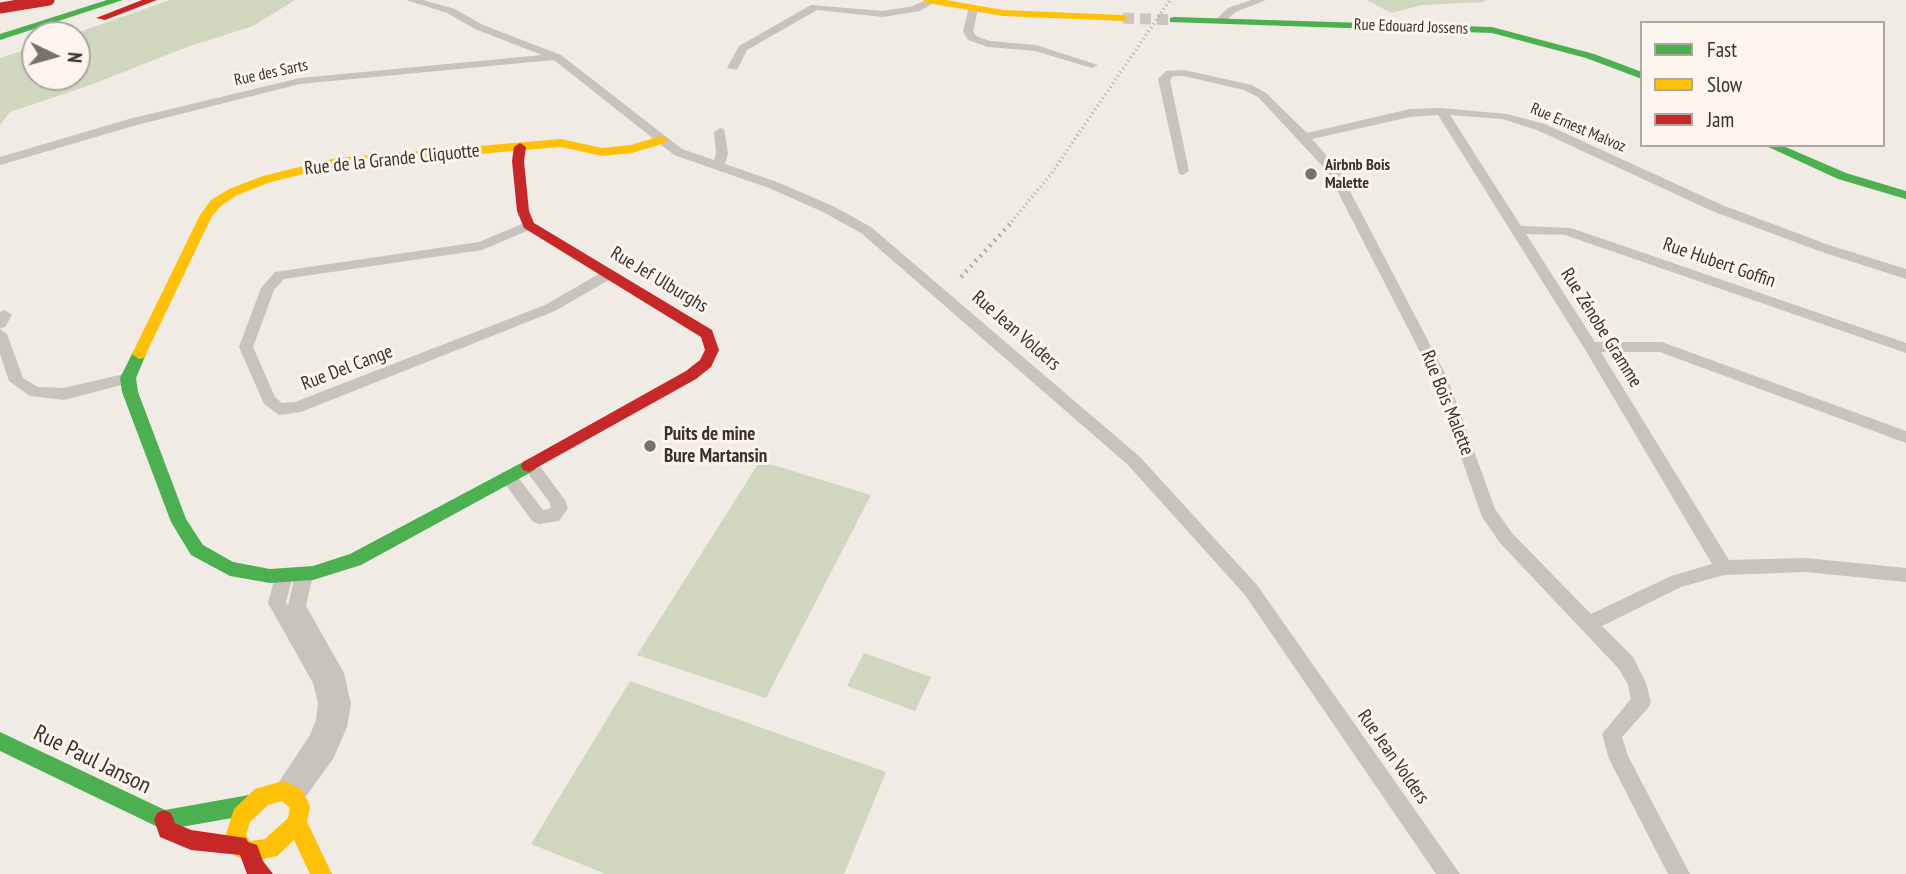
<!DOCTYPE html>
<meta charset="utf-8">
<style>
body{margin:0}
#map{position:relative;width:1906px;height:874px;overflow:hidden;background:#f0ebe5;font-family:"PT Sans Narrow",sans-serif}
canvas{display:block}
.legend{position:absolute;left:1640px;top:21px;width:245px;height:126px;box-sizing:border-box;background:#fbf5ee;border:2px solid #aea6a0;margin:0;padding:9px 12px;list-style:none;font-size:21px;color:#3b302b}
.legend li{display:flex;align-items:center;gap:14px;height:35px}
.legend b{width:35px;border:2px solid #aea6a0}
.north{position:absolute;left:21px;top:21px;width:70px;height:70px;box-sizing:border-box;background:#fbf5ee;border:2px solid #aea6a0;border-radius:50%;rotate:95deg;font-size:19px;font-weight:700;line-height:28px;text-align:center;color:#3b302b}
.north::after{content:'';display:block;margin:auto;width:24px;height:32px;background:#7a716c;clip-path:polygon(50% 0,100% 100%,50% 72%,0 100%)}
</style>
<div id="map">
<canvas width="1906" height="874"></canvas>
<ul class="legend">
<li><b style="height:9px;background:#4caf50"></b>Fast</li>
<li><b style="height:9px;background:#ffc107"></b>Slow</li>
<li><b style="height:9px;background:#c62828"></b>Jam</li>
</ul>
<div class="north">N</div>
</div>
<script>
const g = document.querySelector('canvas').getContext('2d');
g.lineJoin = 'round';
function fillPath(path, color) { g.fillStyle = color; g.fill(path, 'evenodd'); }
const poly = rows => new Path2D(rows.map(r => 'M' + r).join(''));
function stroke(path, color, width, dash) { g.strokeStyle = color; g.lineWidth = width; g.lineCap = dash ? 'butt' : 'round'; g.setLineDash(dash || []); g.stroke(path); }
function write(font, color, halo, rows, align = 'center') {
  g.font = font + ' "PT Sans Narrow",sans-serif'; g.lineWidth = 6; g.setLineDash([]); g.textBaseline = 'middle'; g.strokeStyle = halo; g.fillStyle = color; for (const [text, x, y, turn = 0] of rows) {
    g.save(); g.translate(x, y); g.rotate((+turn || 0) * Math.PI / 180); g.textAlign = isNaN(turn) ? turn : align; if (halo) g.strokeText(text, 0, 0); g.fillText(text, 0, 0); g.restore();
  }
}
fillPath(poly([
 [170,0,295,0,253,26,187,47,93,84,10,112,0,125,0,58,35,47,35,77,77,77,77,35,71,35],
 [1367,0,1484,0,1485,2,1422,5,1391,13],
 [760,461,871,495,766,698,637,655],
 [864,653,931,677,915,711,847,686],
 [630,681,886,772,844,874,606,874,531,844]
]), '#d1d6bf');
stroke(poly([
 [1123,18,1174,20]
]), '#ccc6c0', 11, [11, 6]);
fillPath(poly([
 [406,0,423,0,455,9,483,25,561,55,682,149,714,160,716,153,714,132,720,128,724,129,728,153,725,164,777,182,833,206,871,227,1140,457,1257,585,1460,874,1436,874,1245,595,1128,465,861,233,823,212,769,188,674,155,554,60,300,84,137,125,0,165,0,157,129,119,300,78,542,55,475,29,447,13,406,0],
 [926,0,937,1,920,11,883,17,817,10,747,50,737,70,727,68,739,46,811,5,883,11,913,6,926,0],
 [1251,0,1266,0,1236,12,1223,23,1214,21,1228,8,1251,0],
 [969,7,978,9,973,31,976,36,990,41,1036,45,1098,65,1092,68,1035,51,988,47,968,40,963,31,969,7],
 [1184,70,1252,85,1266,93,1307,133,1410,109,1441,108,1507,114,1545,124,1722,205,1829,245,1906,269,1906,279,1819,251,1712,211,1537,130,1502,119,1450,115,1521,226,1571,228,1906,343,1906,353,1565,235,1526,234,1595,342,1662,342,1906,431,1906,443,1660,352,1601,352,1729,560,1805,558,1906,568,1906,582,1805,572,1724,575,1681,587,1602,626,1633,657,1646,683,1651,702,1648,708,1622,737,1628,756,1690,874,1668,874,1609,759,1602,734,1631,699,1628,685,1619,669,1500,543,1482,517,1433,377,1327,171,1258,97,1244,90,1184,76,1173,76,1170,80,1189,171,1183,175,1179,174,1158,79,1166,71,1184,70],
 [1438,115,1586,351,1712,564,1671,576,1591,614,1512,533,1495,509,1447,377,1339,170,1312,139,1410,117,1438,115],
 [529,221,536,225,534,228,482,250,284,279,274,290,253,347,275,397,282,403,295,402,545,305,604,271,614,271,616,274,614,277,555,311,301,412,279,415,264,404,239,347,261,288,275,272,479,242,529,221],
 [5,310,12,315,5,327,0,328,0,312,5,310],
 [0,329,7,334,23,378,38,387,64,388,128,373,136,378,133,382,64,400,30,396,9,381,0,354,0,329],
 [530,459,536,461,565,500,568,508,559,521,539,524,533,522,500,477,502,472,514,472,543,510,549,509,551,507,550,503,522,465,524,461,530,459],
 [304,568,310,570,313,575,306,606,344,673,351,704,347,727,333,759,301,803,294,806,286,800,276,798,273,791,310,735,316,720,318,703,313,683,268,603,275,576,278,571,284,569,290,571,293,576,286,602,288,606,295,575,298,570,304,568]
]), '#c9c3be');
fillPath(poly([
 [107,0,123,0,0,40,0,34,107,0],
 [1174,17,1492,27,1594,54,1642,72,1642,79,1586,58,1492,33,1170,22,1170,18,1174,17],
 [1764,145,1781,145,1846,173,1906,191,1906,199,1838,179,1764,145],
 [139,349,146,354,136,378,138,392,186,519,203,545,233,562,270,569,313,566,350,554,523,462,529,460,535,462,537,466,535,470,361,565,313,580,270,583,230,576,191,555,171,522,122,392,120,378,134,350,139,349],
 [0,732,165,810,249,795,256,798,259,805,256,812,249,815,164,830,0,751,0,732]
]), '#4caf50');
fillPath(poly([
 [923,0,946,0,1003,10,1123,15,1128,18,1123,21,1003,16,928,3,923,0],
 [661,136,667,140,665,143,632,153,602,156,561,147,336,166,271,182,237,195,221,206,212,216,144,358,139,359,132,354,200,215,211,200,229,189,263,176,336,158,561,139,602,148,631,145,661,136],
 [283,781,301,789,307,800,310,807,307,822,332,874,310,874,294,840,277,856,250,862,236,856,228,844,225,837,234,809,255,789,283,781],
 [282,801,290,808,288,818,265,839,250,841,246,835,250,822,268,805,282,801]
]), '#ffc107');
fillPath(poly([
 [142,0,157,0,105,20,96,18,142,0],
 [520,143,526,147,524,161,529,211,534,223,712,330,719,350,711,367,696,379,529,472,523,470,521,466,523,462,686,371,700,360,705,350,701,337,524,228,517,211,512,161,514,147,520,143],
 [164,810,171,813,175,823,191,830,246,838,248,842,257,845,263,861,273,874,247,874,240,855,191,850,160,837,154,820,157,813,164,810]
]), '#c62828');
stroke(poly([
 [1009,225,1051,174,1170,0]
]), '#b1aca8', 3.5, [1, 3.5]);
stroke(poly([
 [961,277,1011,223]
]), '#b1aca8', 4.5, [2, 5]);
stroke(poly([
 [0,8,49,0]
]), '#c62828', 11);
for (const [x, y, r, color] of [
 [1311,174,7,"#7a716c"],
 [650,446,7,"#7a716c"]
]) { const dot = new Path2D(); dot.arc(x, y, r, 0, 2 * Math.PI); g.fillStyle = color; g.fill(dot); stroke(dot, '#fbf5ee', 2.5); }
write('16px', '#3b302b', '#fbf5ee', [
 ["Rue Edouard Jossens",1411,27,2],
 ["Rue des Sarts",271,73,-12],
 ["Rue Ernest Malvoz",1578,128,23]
]);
write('bold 16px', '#3b302b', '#fbf5ee', [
 ["Airbnb Bois",1325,165],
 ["Malette",1325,183]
], 'left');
write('19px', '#3b302b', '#fbf5ee', [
 ["Rue de la Grande Cliquotte",392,160,-6],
 ["Rue Hubert Goffin",1719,263,19],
 ["Rue Jef Ulburghs",659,280,31],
 ["Rue Zénobe Gramme",1601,328,58],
 ["Rue Jean Volders",1016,331,41],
 ["Rue Del Cange",347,368,-21],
 ["Rue Bois Malette",1447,403,68],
 ["Rue Jean Volders",1393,757,55]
]);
write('bold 19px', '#3b302b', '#fbf5ee', [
 ["Puits de mine",664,435],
 ["Bure Martansin",664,457]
], 'left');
write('23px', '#3b302b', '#fbf5ee', [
 ["Rue Paul Janson",92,760,26]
]);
</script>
